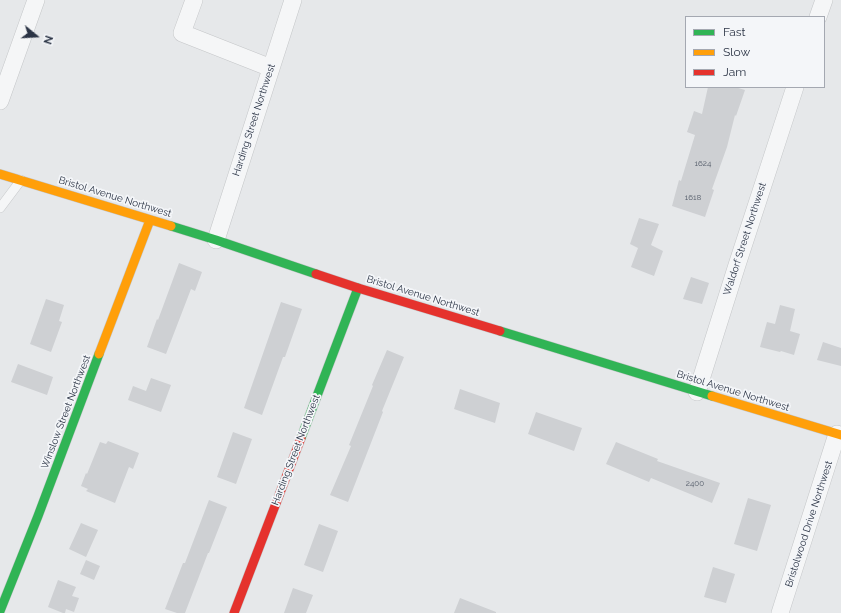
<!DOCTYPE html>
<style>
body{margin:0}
#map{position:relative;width:841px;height:613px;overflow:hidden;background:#e6e8ea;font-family:Raleway,sans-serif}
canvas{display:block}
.legend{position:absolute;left:685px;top:16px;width:140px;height:72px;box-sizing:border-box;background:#f4f6f9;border:1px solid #a4a8b1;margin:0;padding:5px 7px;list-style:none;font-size:12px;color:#2b3445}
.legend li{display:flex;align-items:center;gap:8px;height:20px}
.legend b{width:20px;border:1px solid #a4a8b1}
.north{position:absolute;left:16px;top:16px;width:40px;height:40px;-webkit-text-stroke:3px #f4f6f9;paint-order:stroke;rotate:108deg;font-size:11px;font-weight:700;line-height:16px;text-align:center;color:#2b3445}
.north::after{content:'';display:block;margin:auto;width:14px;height:18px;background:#2b3445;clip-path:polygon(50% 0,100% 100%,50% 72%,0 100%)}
</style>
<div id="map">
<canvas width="841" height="613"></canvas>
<ul class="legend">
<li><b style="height:5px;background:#30b455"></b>Fast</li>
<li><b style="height:5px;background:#ff9f0a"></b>Slow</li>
<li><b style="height:5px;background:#e5322d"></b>Jam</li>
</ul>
<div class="north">N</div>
</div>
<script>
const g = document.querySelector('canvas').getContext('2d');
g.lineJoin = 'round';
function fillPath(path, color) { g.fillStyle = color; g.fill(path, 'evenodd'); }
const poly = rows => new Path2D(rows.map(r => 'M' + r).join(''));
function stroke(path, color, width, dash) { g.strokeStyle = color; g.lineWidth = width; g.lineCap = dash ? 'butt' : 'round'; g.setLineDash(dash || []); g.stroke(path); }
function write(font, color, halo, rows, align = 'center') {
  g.font = font + ' Raleway,sans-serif'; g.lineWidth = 3.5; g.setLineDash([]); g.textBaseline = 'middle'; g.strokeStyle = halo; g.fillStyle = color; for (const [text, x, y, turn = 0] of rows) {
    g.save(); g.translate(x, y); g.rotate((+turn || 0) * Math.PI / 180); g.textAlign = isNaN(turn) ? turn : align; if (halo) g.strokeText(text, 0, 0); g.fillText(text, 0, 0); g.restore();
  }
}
fillPath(poly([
 [708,87,735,87,745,90,736,116,735,115,727,147,712,189,714,190,705,217,672,206,679,180,681,181,695,135,687,132,694,111,702,114],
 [639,218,659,224,651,245,663,251,654,276,631,267,638,248,630,244],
 [179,263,202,272,195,291,191,289,166,354,147,347,157,319,158,320],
 [691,277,709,283,702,304,683,299],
 [46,299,64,305,59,321,62,322,51,352,30,344],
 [281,302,302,309,285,357,283,357,262,415,244,408],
 [780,305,795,309,790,331,800,334,794,355,781,351,780,352,760,347,767,322,775,324],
 [823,342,841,348,841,366,817,360],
 [387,350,404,357,382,411,383,412,348,502,330,495,351,446,349,445,373,386,372,385],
 [18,364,53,377,47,395,11,382],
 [151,378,171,385,161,412,128,400,133,386,146,391],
 [460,389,500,403,495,423,454,409],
 [536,412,582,428,574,451,528,434],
 [233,432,252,439,236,484,217,477],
 [108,441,139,453,133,469,129,467,115,503,86,491,88,489,81,486,86,473,87,474,100,442,106,444],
 [616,442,658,459,657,461,720,483,712,503,651,478,649,482,606,464],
 [748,498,771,505,757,551,734,544],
 [209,500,227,507,209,553,208,553,185,613,177,613,165,609,183,563,185,563],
 [81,523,98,530,86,557,69,549],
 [319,524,338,531,323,572,304,565],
 [86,560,100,566,94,580,80,574],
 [713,567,735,574,726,603,704,597],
 [58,580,76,587,72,596,79,598,74,612,66,609,65,613,63,613,48,607],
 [293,588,313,595,306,613,284,613],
 [460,598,496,612,496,613,454,613]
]), '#ced0d3');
const lane = poly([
 [0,208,21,180]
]);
const street = poly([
 [194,0,182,33,271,68],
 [818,17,824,0],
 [0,101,36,0],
 [216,240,293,0],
 [697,392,737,265,795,87],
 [780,613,837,434]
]);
const fast = poly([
 [171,226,216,240,316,274],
 [500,331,712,396],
 [301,438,358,288],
 [0,611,38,516,99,354]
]);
const slow = poly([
 [0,174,171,226],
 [99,354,150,220],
 [712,396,841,435]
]);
const jam = poly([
 [316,274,358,288,500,331],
 [234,613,301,438]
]);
stroke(lane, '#c4c6c8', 10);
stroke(street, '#c4c6c8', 18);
stroke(fast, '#c4c6c8', 10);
stroke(slow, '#c4c6c8', 10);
stroke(jam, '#c4c6c8', 10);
stroke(lane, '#f5f6f7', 9);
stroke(street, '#f5f6f7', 17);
stroke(fast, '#30b455', 9);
stroke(slow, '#ff9f0a', 9);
stroke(jam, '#e5322d', 9);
write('8px', '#545c69', null, [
 ["1624",703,164],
 ["1618",693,198],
 ["2400",695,484]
]);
write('10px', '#2b3445', '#f4f6f9', [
 ["Harding Street Northwest",254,120,-72],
 ["Bristol Avenue Northwest",115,197,17],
 ["Waldorf Street Northwest",745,239,-72],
 ["Bristol Avenue Northwest",423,296,17],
 ["Bristol Avenue Northwest",733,391,17],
 ["Winslow Street Northwest",66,412,-69],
 ["Harding Street Northwest",296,450,-69],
 ["Bristolwood Drive Northwest",809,524,-72]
]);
</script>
